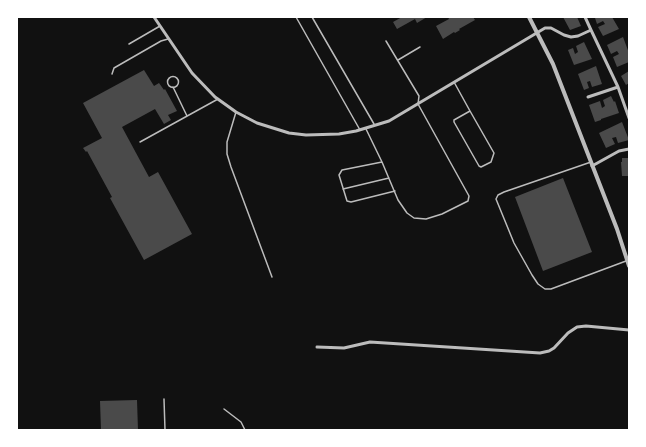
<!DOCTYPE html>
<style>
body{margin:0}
#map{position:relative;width:646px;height:447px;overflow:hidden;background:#111;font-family:"Playfair Display",serif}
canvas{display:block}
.frame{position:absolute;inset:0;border:18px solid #fff;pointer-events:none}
</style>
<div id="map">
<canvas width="646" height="447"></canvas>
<div class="frame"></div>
</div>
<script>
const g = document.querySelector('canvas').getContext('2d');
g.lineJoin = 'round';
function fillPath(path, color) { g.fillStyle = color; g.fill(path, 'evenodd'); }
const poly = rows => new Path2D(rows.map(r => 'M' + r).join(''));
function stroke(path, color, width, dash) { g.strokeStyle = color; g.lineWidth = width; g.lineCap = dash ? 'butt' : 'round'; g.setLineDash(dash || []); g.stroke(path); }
fillPath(poly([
 [402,17,427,17,417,23,415,19,397,29,393,22],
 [448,17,473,17,475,20,459,29,460,30,455,33,454,32,443,39,436,26,449,19],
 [563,17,577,17,581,26,570,30],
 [598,17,612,17,619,29,603,36,598,27,605,24,603,21,597,24,595,18],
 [623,37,629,53,629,62,617,67,613,57,619,54,617,51,611,54,607,45],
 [584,42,592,59,574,65,568,50,573,48,575,54,578,52,576,46],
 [596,66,602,84,592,87,590,81,587,82,589,88,584,90,578,74],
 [144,70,154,86,159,83,164,90,165,89,177,111,168,115,171,120,164,124,155,109,122,127,149,177,158,172,192,234,144,260,110,198,112,197,87,151,86,152,83,148,102,138,83,103],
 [629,71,629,83,626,85,621,76],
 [611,96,614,102,615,101,619,113,601,119,601,120,595,122,589,105,600,101,602,108,605,106,603,100],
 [622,122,629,140,618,143,616,137,612,138,615,144,606,148,599,133],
 [622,158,629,158,629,176,622,176,621,162,622,162],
 [563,178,592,252,543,271,515,197],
 [137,400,138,430,101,430,100,401]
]), '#4a4a4a');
stroke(poly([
 [296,17,360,130],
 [312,17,374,124],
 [129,44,160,26],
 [398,60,420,47],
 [112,74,114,68,161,41,168,39],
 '167.5 82a5.5 5.5 0 1 1 11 0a5.5 5.5 0 1 1-11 0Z',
 [454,82,470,111,494,153,491,162,481,167,479,166,454,122,454,120,470,111],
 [173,87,187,116],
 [236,112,227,142,227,154,231,167,272,277],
 [366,129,382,162,342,170,339,175,347,201,351,202,395,191],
 [140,142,218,99],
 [382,162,398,200,407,213,414,218,426,219,442,214,468,201,469,196,418,104,419,96,386,41],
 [591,162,504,192,498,195,496,199,514,243,532,275,538,284,545,289,551,289,626,261],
 [343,189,389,178],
 [164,399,165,430],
 [224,409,241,422,245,430]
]), '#bcbcbc', 1.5);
stroke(poly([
 [154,17,192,73,215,97,236,112,257,123,289,133,306,135,339,134,356,131,389,121,545,28,551,28,564,35,571,37,578,36,591,30,618,87,629,118],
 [585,17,591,30],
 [588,97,618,87],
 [592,166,619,151,629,149],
 [317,347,344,348,370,342,540,353,549,351,554,348,568,333,577,327,586,326,629,330]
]), '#bcbcbc', 3);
stroke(poly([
 [529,17,553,64,617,229,629,266]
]), '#bcbcbc', 4);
</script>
